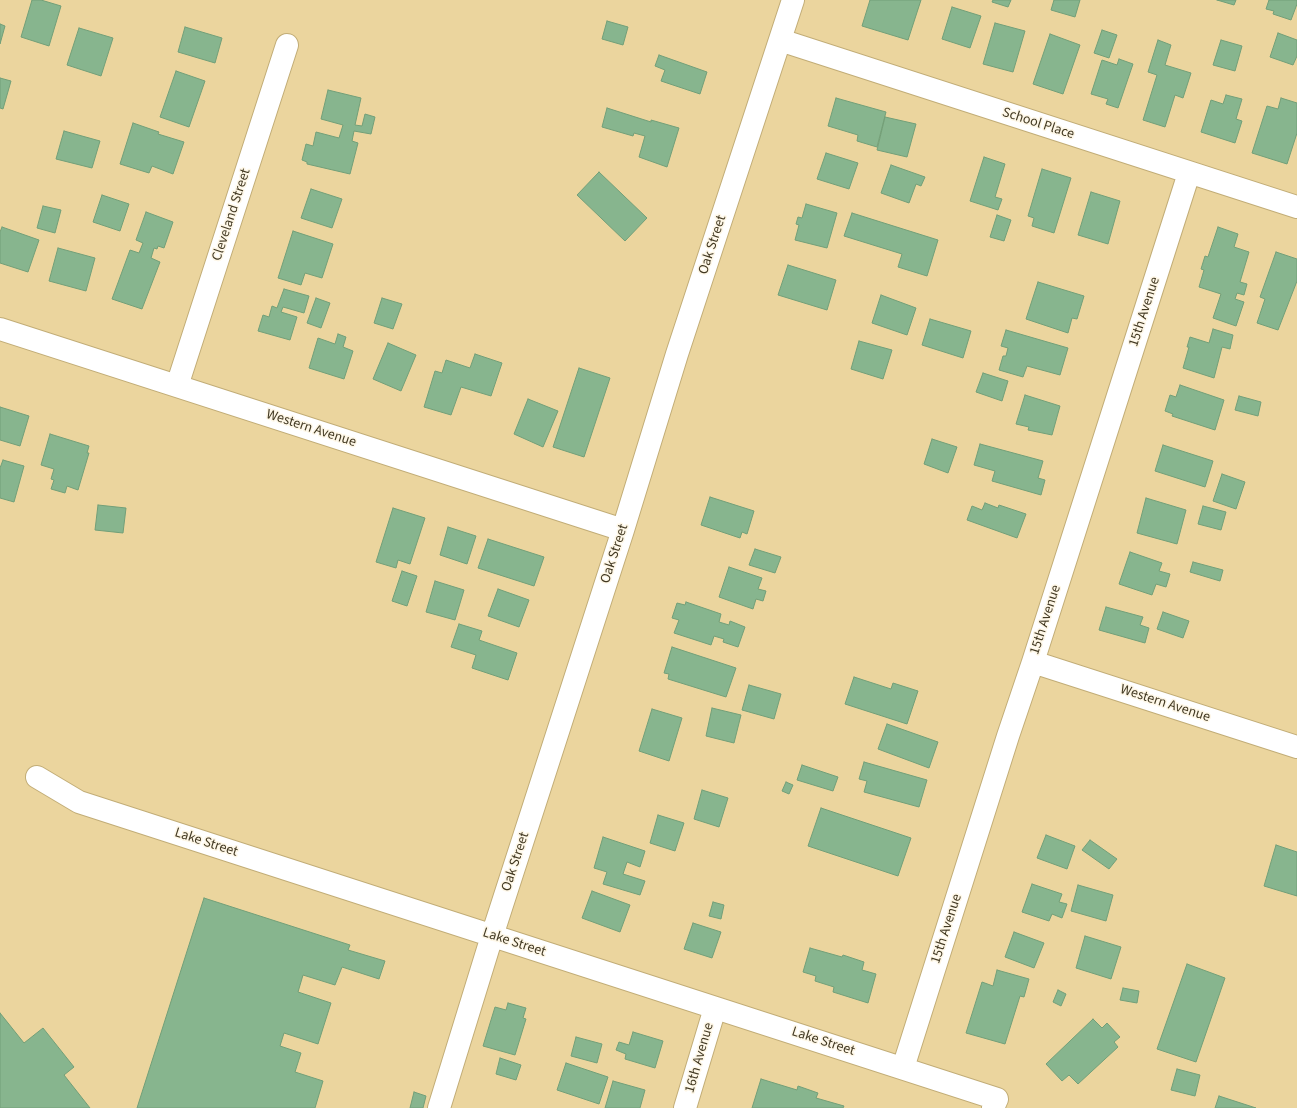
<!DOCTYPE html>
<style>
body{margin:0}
canvas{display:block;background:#ebd59e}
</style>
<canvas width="1297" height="1108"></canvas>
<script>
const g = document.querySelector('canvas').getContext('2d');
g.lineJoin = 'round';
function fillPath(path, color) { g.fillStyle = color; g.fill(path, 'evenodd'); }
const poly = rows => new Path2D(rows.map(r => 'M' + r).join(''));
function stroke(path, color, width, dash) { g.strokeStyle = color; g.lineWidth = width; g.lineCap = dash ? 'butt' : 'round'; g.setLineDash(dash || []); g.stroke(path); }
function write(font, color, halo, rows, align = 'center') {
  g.font = font + ' "Source Sans 3",sans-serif'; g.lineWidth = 3; g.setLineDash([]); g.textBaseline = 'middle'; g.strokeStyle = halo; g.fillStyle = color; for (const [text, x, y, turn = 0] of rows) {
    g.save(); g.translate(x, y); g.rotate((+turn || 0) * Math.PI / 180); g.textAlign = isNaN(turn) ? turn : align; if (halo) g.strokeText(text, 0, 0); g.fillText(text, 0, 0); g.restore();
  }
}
const building = poly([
 [32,0,41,0,61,6,49,46,21,37,32,0],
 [870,0,921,0,908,40,862,26,870,0],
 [993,0,1011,0,1008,7,992,2,993,0],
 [1054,0,1080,0,1075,17,1051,10,1054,0],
 [1217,0,1236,0,1234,5,1217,0],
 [1269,0,1297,0,1297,4,1291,20,1273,14,1274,11,1266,9,1269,0],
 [952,7,981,16,970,48,942,39,952,7],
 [607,21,628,27,623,45,602,39,607,21],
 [995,23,1025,31,1013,72,983,64,995,23],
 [0,24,5,26,0,44,0,24],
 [185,27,222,38,215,63,178,52,185,27],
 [79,28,113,38,101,76,67,65,79,28],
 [1102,30,1117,35,1109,58,1094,53,1102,30],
 [1278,33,1297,40,1297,56,1293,65,1270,57,1278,33],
 [1050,34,1080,45,1063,94,1033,84,1050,34],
 [1158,40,1171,45,1165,65,1191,73,1183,98,1175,95,1165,127,1143,120,1157,75,1148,72,1158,40],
 [1221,40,1242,46,1235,71,1213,65,1221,40],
 [659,55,707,72,700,94,661,81,665,70,655,66,659,55],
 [1119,59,1133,64,1118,108,1106,104,1108,99,1091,94,1102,60,1117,65,1119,59],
 [176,71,205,81,189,127,160,117,176,71],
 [0,78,11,81,3,109,0,108,0,78],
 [328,90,361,98,355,125,362,126,365,114,375,117,371,134,354,131,352,141,358,143,350,174,307,164,307,162,302,160,306,144,313,146,316,132,339,138,343,125,321,119,328,90],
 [1226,95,1242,99,1236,119,1242,121,1235,143,1201,132,1211,100,1223,104,1226,95],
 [836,98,886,112,877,147,857,141,858,135,828,126,836,98],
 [1281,98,1297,103,1297,133,1287,164,1252,153,1267,106,1278,109,1281,98],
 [607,108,651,122,651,120,679,128,667,167,639,157,645,136,634,133,633,136,602,127,607,108],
 [885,117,916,124,907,157,877,150,885,117],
 [133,123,159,132,158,134,184,142,173,174,152,166,149,173,120,164,133,123],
 [64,131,100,141,92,168,56,159,64,131],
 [826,153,858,163,849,189,817,179,826,153],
 [984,157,1005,164,995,197,1002,199,998,210,970,201,984,157],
 [891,165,925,177,921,186,916,184,909,203,881,193,891,165],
 [1042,169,1071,178,1054,233,1032,226,1034,218,1028,216,1042,169],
 [599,172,647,218,625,241,577,195,599,172],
 [311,189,342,199,332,228,301,218,311,189],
 [1091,192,1120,201,1108,244,1078,235,1091,192],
 [102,195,129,204,120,231,93,222,102,195],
 [806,204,837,213,827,248,795,240,799,225,796,224,798,217,802,218,806,204],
 [43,206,61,210,55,233,37,228,43,206],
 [146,212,173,222,164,248,158,246,157,249,154,248,151,258,160,262,142,309,112,299,130,250,139,253,143,243,136,240,146,212],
 [852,213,938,240,927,276,898,267,902,254,844,236,852,213],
 [997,215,1011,220,1004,241,990,237,997,215],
 [2,227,39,240,28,272,0,263,0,232,2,227],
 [1218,227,1238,234,1234,247,1249,252,1240,282,1247,284,1244,295,1237,293,1235,299,1244,302,1236,326,1213,318,1221,294,1199,287,1204,270,1201,269,1205,256,1208,257,1218,227],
 [293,231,333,244,322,278,305,273,301,285,278,278,293,231],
 [58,248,95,258,86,291,49,281,58,248],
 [1276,252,1297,259,1297,281,1278,330,1257,323,1265,299,1260,297,1276,252],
 [788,265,836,280,827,310,778,295,788,265],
 [1038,282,1084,296,1077,319,1072,318,1068,333,1026,319,1038,282],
 [284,289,309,296,304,313,283,307,281,312,297,317,290,340,258,331,263,315,269,317,272,306,277,308,284,289],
 [881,295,916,308,907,335,872,323,881,295],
 [316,298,330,303,321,328,307,323,316,298],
 [382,298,402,304,393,329,374,323,382,298],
 [930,319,971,331,963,358,922,345,930,319],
 [1213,329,1233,335,1230,349,1222,347,1214,378,1183,368,1189,347,1187,347,1190,337,1209,343,1213,329],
 [1006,330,1068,348,1060,375,1027,366,1023,377,999,370,1003,356,1006,356,1008,348,1001,346,1006,330],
 [338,334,346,337,343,347,353,351,344,379,309,368,318,338,335,344,338,334],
 [859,341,892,350,883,379,851,369,859,341],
 [388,343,416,355,401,391,373,379,388,343],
 [475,354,502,363,491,396,461,387,451,415,424,407,435,371,442,373,446,360,470,368,475,354],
 [579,368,610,378,584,457,553,447,579,368],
 [983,373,1008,381,1002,401,976,392,983,373],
 [1180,385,1224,400,1215,430,1172,416,1173,414,1165,411,1170,395,1176,397,1180,385],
 [1025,395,1060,406,1052,435,1028,430,1029,427,1016,424,1025,395],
 [1239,396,1261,402,1258,416,1235,410,1239,396],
 [528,399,558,411,543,447,514,434,528,399],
 [0,407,29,416,20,446,0,440,0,407],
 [50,434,89,446,87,453,89,453,78,490,67,486,65,493,51,489,54,480,51,479,54,469,41,465,50,434],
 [932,439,957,447,948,473,924,464,932,439],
 [980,444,1043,461,1038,478,1045,480,1041,495,992,481,995,471,974,465,980,444],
 [1163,445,1213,461,1205,487,1155,471,1163,445],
 [3,460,24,466,14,502,0,498,0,468,3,460],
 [1222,474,1245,482,1236,509,1213,501,1222,474],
 [710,497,754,511,747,534,742,532,740,538,701,525,710,497],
 [1146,498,1186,510,1177,544,1137,533,1146,498],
 [985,503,998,508,999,505,1026,514,1017,538,967,520,972,506,982,510,985,503],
 [98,505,126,508,123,533,95,530,98,505],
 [1203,506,1226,512,1221,530,1198,524,1203,506],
 [393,508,425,518,410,564,398,560,396,568,376,562,393,508],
 [448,527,476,536,467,564,440,555,448,527],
 [488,539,544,557,534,586,478,568,488,539],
 [755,549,781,557,775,573,749,565,755,549],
 [1130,552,1162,563,1159,571,1170,574,1166,587,1156,584,1152,595,1119,584,1130,552],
 [1193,562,1223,570,1220,581,1190,572,1193,562],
 [729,567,762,578,758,589,766,591,763,601,756,599,753,609,719,597,729,567],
 [402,571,417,576,407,606,392,601,402,571],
 [435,581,464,590,455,620,426,612,435,581],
 [498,589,529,600,519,627,488,616,498,589],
 [686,602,721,614,719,622,729,625,730,621,745,627,738,647,723,642,724,639,714,636,711,645,674,633,679,620,672,618,677,603,685,605,686,602],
 [1106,607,1143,617,1140,625,1149,628,1145,643,1099,630,1106,607],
 [1163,612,1189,621,1183,638,1157,629,1163,612],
 [459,624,482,631,479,640,517,653,508,680,472,668,476,655,451,647,459,624],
 [672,647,736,668,726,697,668,679,669,674,664,673,672,647],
 [854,677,891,689,893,683,918,691,907,724,845,704,854,677],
 [749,685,781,694,774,719,742,710,749,685],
 [712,708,741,715,734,743,706,736,712,708],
 [652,709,682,718,669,761,639,751,652,709],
 [887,724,938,742,929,768,878,749,887,724],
 [864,762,927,780,919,807,864,792,867,781,859,779,864,762],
 [802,765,838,777,833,791,797,780,802,765],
 [786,782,793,785,789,794,782,791,786,782],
 [702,790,728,798,719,827,694,819,702,790],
 [821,808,911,838,898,876,808,846,821,808],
 [658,815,684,823,675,851,650,843,658,815],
 [1046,835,1075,846,1067,869,1037,858,1046,835],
 [603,837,645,851,640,867,627,862,623,874,645,881,640,895,603,884,607,872,594,868,603,837],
 [1090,840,1117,859,1109,869,1082,850,1090,840],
 [1276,845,1297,852,1297,896,1264,886,1276,845],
 [1032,884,1062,894,1059,902,1067,904,1062,918,1052,914,1049,921,1022,912,1032,884],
 [1078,885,1113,895,1106,921,1071,911,1078,885],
 [592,891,630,905,620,932,582,918,592,891],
 [204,898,350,945,348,950,385,961,379,979,342,967,335,985,303,975,298,992,331,1003,318,1044,284,1033,280,1046,301,1053,295,1072,323,1081,315,1108,137,1108,204,898],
 [713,902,724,905,721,919,709,916,713,902],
 [693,923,721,932,712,958,684,949,693,923],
 [1014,932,1044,943,1034,968,1005,957,1014,932],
 [1085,936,1121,947,1111,979,1076,968,1085,936],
 [810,948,842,957,843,955,864,962,862,970,876,974,868,1003,833,992,834,987,815,981,816,976,803,972,810,948],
 [1187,964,1225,978,1196,1062,1157,1049,1187,964],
 [997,970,1029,979,1024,997,1020,996,1005,1044,966,1033,982,982,993,986,997,970],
 [1123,988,1139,991,1137,1003,1120,1000,1123,988],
 [1058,990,1066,994,1061,1006,1053,1002,1058,990],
 [508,1003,526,1008,523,1018,526,1019,515,1055,483,1046,495,1007,506,1010,508,1003],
 [0,1013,24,1043,43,1028,74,1067,64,1075,90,1108,0,1108,0,1013],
 [1093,1019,1102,1028,1107,1023,1120,1037,1114,1042,1118,1047,1078,1084,1069,1075,1062,1081,1046,1064,1093,1019],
 [633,1032,663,1041,655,1068,625,1059,626,1054,616,1050,619,1042,629,1045,633,1032],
 [576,1037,602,1044,597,1063,571,1056,576,1037],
 [500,1058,521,1065,516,1080,496,1074,500,1058],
 [566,1063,608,1077,599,1104,557,1090,566,1063],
 [1177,1069,1200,1075,1195,1096,1171,1090,1177,1069],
 [761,1079,797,1090,798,1086,818,1093,816,1098,844,1106,843,1108,752,1108,761,1079],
 [613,1081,645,1090,640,1108,605,1108,613,1081],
 [414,1092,426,1096,423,1108,410,1108,414,1092],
 [1219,1096,1256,1108,1215,1108,1219,1096]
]);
fillPath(building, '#87b58e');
stroke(building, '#729f78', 1);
const minor = poly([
 [780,40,1297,207],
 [0,329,623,530],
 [177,386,287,45],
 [1033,662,1297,747],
 [37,777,79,802,997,1099,993,1108],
 [903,1068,1008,736,1033,662,1189,173],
 [439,1108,492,936,623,530,677,354,793,0],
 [685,1108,715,1008]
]);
stroke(minor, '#c2ad77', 24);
stroke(minor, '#fff', 22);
write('14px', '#423923', '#fef7e7', [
 ["School Place",1038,124,18],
 ["Cleveland Street",232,215,-72],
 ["Oak Street",713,245,-72],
 ["15th Avenue",1145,312,-72],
 ["Western Avenue",311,429,18],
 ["Oak Street",615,554,-72],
 ["15th Avenue",1046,620,-72],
 ["Western Avenue",1165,704,18],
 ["Lake Street",206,843,18],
 ["Oak Street",516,862,-72],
 ["15th Avenue",947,929,-72],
 ["Lake Street",514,943,18],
 ["Lake Street",823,1042,18],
 ["16th Avenue",700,1058,-74]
]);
</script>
